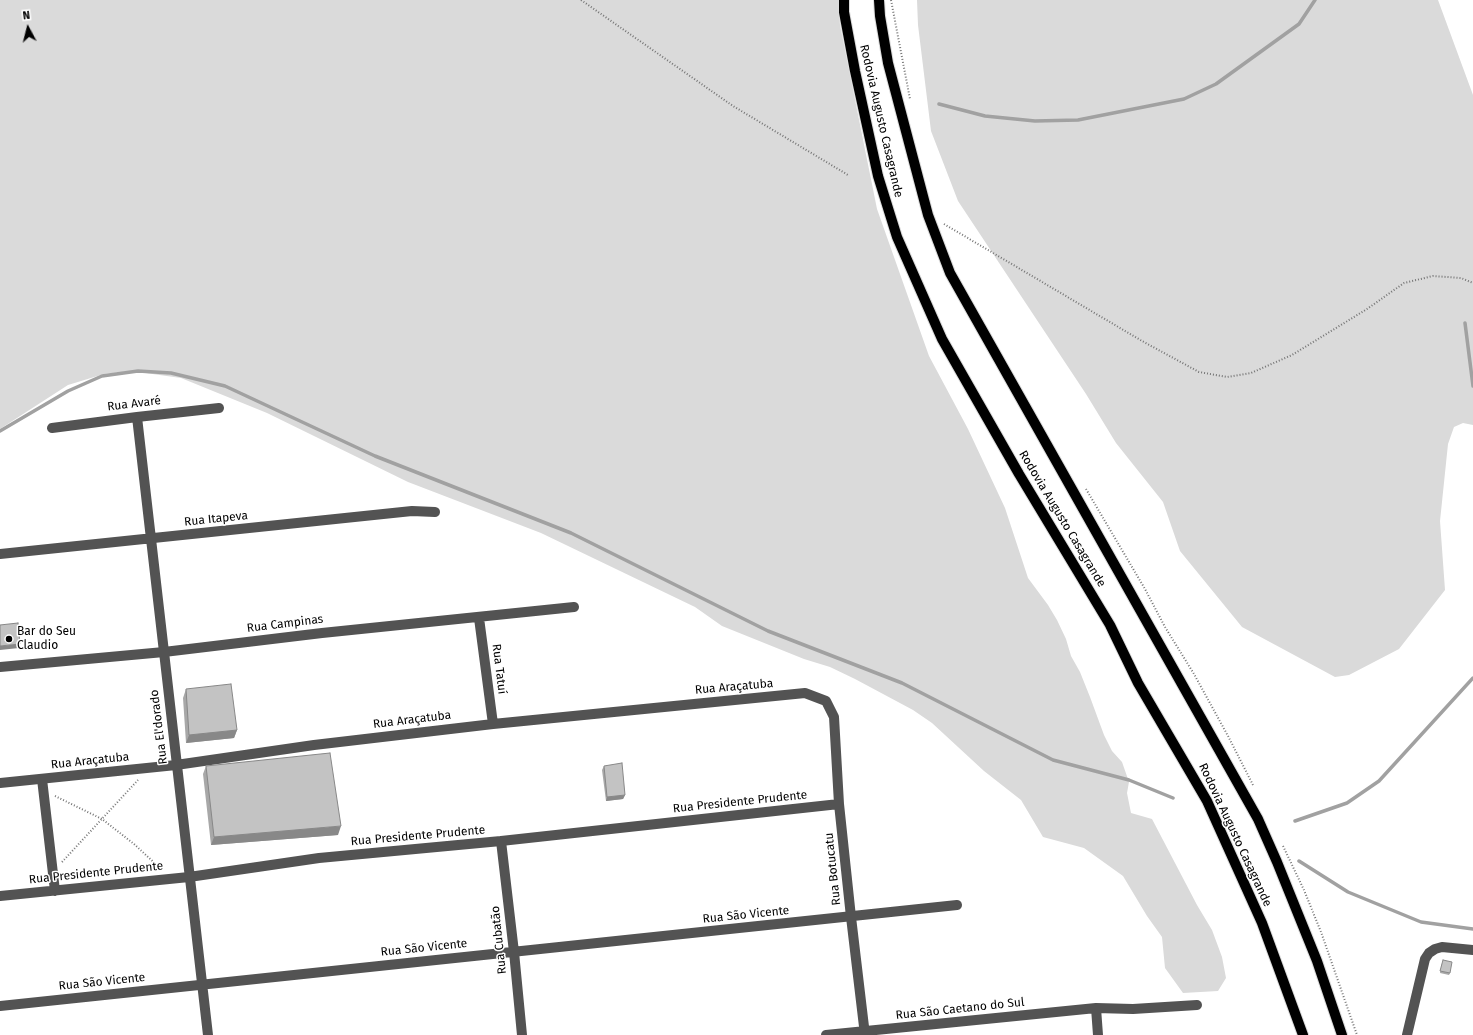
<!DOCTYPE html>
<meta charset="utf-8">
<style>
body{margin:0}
#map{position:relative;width:1473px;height:1035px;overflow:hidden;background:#fff;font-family:"Fira Sans",sans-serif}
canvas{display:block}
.north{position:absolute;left:8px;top:8px;width:40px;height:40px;-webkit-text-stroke:3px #fff;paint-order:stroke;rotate:353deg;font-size:11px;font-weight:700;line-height:16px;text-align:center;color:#000}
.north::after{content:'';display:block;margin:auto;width:14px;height:18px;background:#000;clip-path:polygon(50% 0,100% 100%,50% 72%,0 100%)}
</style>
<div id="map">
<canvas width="1473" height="1035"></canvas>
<div class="north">N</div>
</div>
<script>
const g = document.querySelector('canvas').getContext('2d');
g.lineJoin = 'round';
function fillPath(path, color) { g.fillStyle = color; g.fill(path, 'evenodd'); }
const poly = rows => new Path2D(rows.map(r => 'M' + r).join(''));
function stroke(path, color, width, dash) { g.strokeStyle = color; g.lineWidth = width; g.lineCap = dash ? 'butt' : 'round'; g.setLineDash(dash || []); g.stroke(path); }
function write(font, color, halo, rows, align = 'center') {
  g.font = font + ' "Fira Sans",sans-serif'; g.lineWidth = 3; g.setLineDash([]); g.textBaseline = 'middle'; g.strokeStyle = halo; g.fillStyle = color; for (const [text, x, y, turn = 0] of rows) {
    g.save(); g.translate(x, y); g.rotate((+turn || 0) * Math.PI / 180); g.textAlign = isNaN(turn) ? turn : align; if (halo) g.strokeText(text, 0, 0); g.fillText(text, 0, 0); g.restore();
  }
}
fillPath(poly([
 [0,0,838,0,840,25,877,209,929,356,968,429,1005,508,1028,578,1048,605,1057,620,1066,639,1071,656,1080,672,1090,697,1104,735,1112,751,1122,762,1129,782,1127,793,1131,813,1152,819,1197,905,1212,930,1222,957,1226,978,1218,991,1183,993,1165,968,1162,937,1147,916,1123,876,1084,848,1043,837,1021,800,984,771,932,723,913,710,855,679,830,667,804,659,722,626,695,607,541,533,408,482,267,413,181,378,131,371,104,374,68,385,0,429],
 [917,0,1438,0,1473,95,1473,425,1463,423,1454,427,1448,444,1440,521,1445,590,1399,649,1349,675,1335,677,1242,627,1180,551,1163,502,1116,443,1086,394,958,201,931,131,918,25]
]), '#dadada');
stroke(poly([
 [939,104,985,116,1035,121,1078,120,1184,99,1216,84,1299,24,1315,0],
 [1465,323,1473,386],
 [0,431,68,391,102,376,138,371,171,373,225,386,375,456,571,533,768,631,902,683,1053,760,1129,780,1173,798],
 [1295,821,1347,803,1379,781,1473,678],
 [1299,861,1348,892,1421,922,1473,929]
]), '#a1a1a1', 3.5);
const major = poly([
 [844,0,844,12,855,71,878,176,897,237,942,339,1019,474,1110,625,1138,683,1207,801,1262,923,1303,1035],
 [879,0,880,16,888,63,928,215,950,273,1258,819,1277,862,1317,961,1342,1035]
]);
stroke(major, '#dbdbdb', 12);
stroke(poly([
 [581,0,733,106,848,175],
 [891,0,910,99],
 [944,224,1142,341,1199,372,1227,377,1251,373,1292,355,1367,309,1404,283,1433,276,1461,278,1473,283],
 [1086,489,1145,589,1165,627,1194,674,1228,736,1253,785],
 [55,796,102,819,134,844,161,869],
 [1283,846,1304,890,1321,932,1357,1035],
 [62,862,138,780]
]), '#757575', 2, [1, 2]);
stroke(poly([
 [137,417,208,1035],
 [52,428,137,417,219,408],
 [0,554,412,511,435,512],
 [479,618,493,724],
 [0,667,164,652,322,633,574,607],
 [42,779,55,891],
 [0,783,176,765,314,745,493,724,805,693,826,701,834,717,839,804,851,917,865,1035],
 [501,841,514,952,522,1035],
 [0,896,189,877,319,858,501,841,839,804],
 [0,1006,957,905],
 [1096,1008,1098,1035],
 [826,1035,1096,1008,1133,1009,1197,1005],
 [1407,1035,1425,959,1429,953,1435,949,1442,947,1473,950]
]), '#535353', 10);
stroke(major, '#000', 10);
fillPath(poly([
 [186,689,237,730,234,738,186,743,183,698],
 [206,766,338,835,211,845,203,774],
 [604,766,625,795,623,799,606,801,602,770],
 [1442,963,1450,973,1449,975,1440,973]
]), '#a8a8a8');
fillPath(poly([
 [20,644,19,648,0,650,0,646],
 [237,730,234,738,186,743,189,735],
 [625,795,623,799,606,801,607,797],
 [341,826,338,835,211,845,214,837]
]), '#888');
const building = poly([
 [18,623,20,644,0,646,0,625,18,623],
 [231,684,237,730,189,735,186,689,231,684],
 [330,753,341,826,214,837,206,766,330,753],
 [622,763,625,795,607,797,604,766,622,763],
 [1443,960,1452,962,1450,973,1440,971,1443,960]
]);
fillPath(building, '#c3c3c3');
stroke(building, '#888', 1);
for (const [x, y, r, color] of [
 [9,639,4,"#000"]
]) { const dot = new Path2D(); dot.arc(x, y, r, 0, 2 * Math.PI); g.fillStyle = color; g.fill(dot); stroke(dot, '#fff', 1.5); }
write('12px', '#000', '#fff', [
 ["Rodovia Augusto Casagrande",881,121,77],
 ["Rua Avaré",134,404,-7],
 ["Rua Itapeva",216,519,-6],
 ["Rodovia Augusto Casagrande",1062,519,59],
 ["Rua Campinas",285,624,-7],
 ["Rua Tatuí",499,669,83],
 ["Rua Araçatuba",734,687,-5],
 ["Rua Araçatuba",412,720,-7],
 ["Rua El'dorado",159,727,-97],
 ["Rua Araçatuba",90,761,-6],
 ["Rua Presidente Prudente",740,802,-6],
 ["Rodovia Augusto Casagrande",1235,835,65],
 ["Rua Presidente Prudente",418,836,-5],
 ["Rua Botucatu",833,869,-96],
 ["Rua Presidente Prudente",96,873,-6],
 ["Rua São Vicente",746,915,-6],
 ["Rua Cubatão",499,940,-96],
 ["Rua São Vicente",424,948,-6],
 ["Rua São Vicente",102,982,-6],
 ["Rua São Caetano do Sul",960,1009,-6]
]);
write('12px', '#000', '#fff', [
 ["Bar do Seu",17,632],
 ["Claudio",17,646]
], 'left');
</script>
